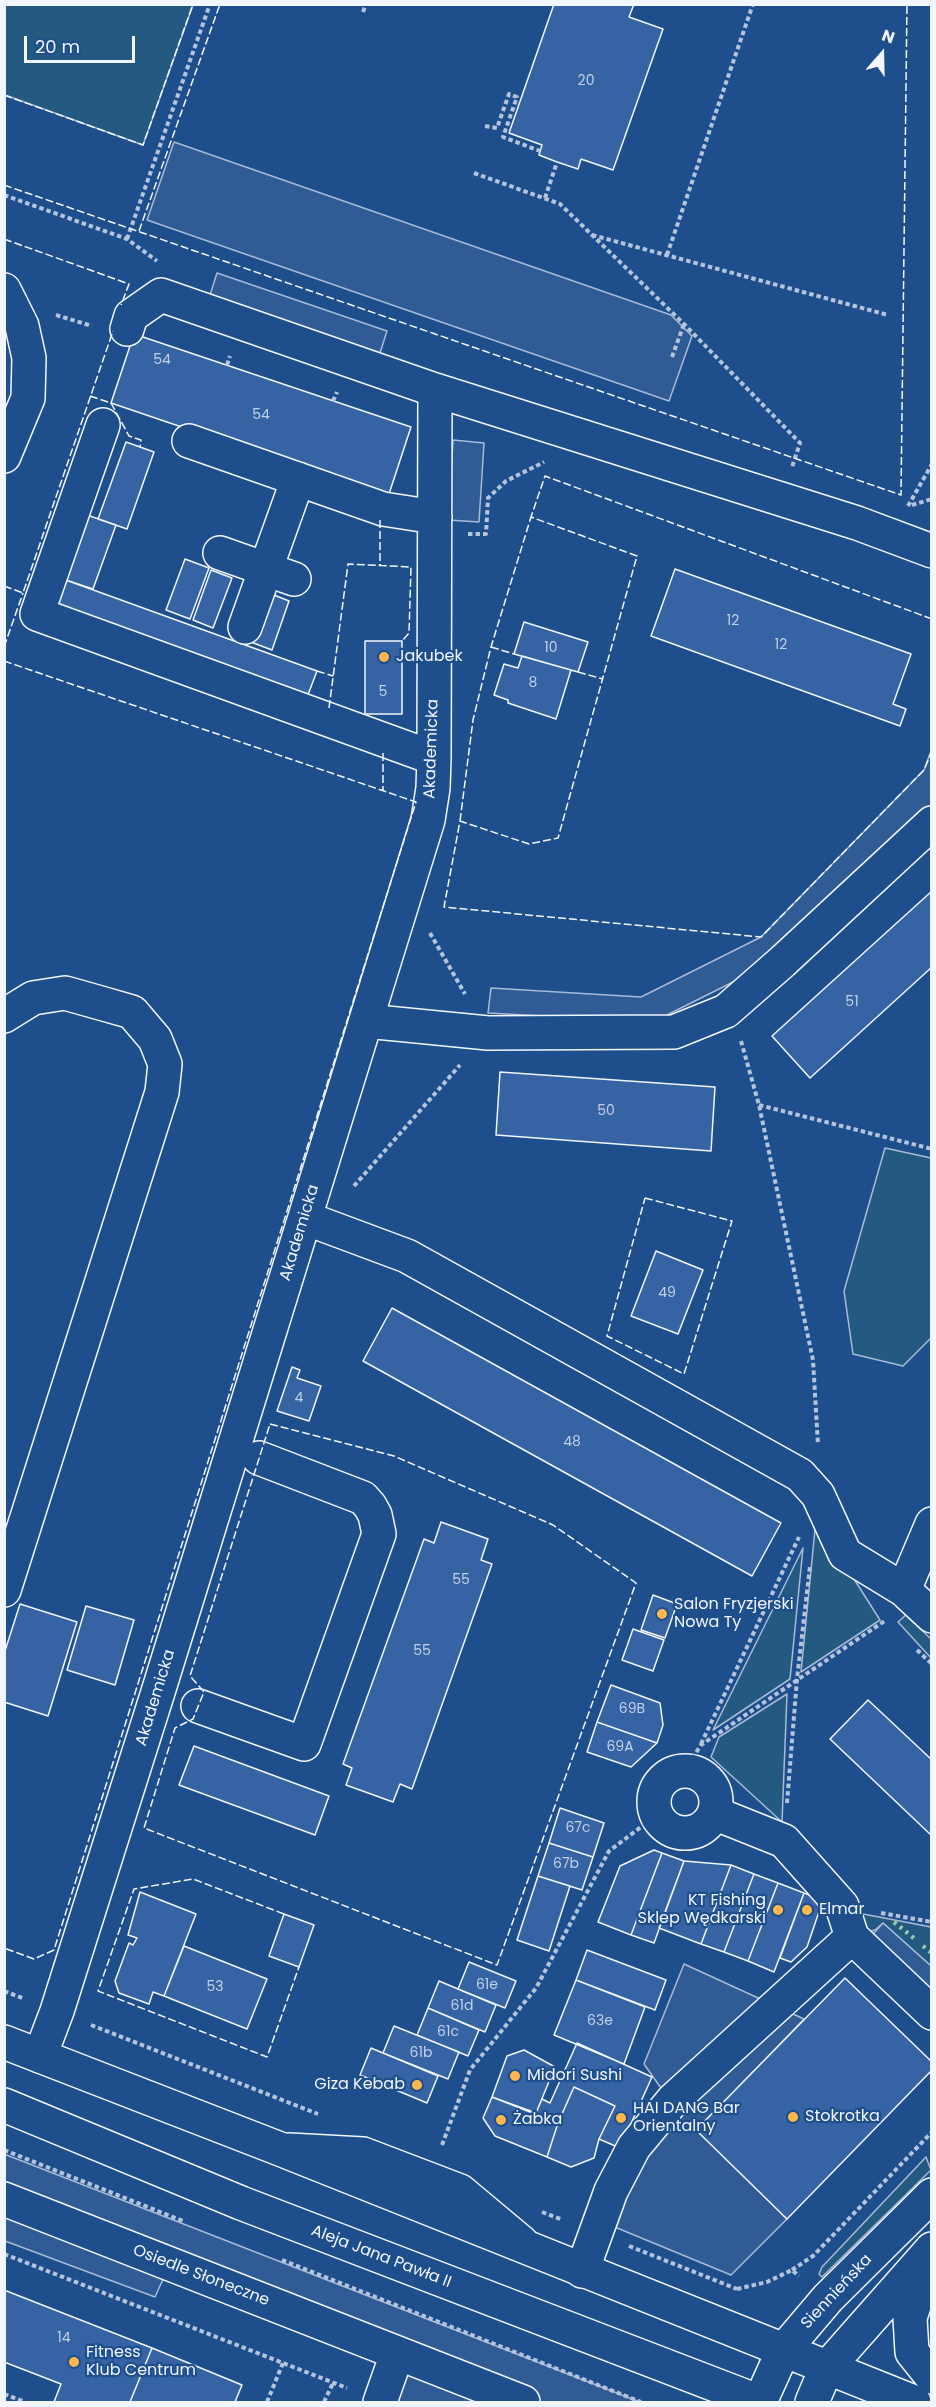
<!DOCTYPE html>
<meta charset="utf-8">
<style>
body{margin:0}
#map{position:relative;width:936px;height:2407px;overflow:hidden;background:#1f4e8c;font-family:Poppins,sans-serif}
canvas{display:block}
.frame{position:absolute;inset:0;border:6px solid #f2f6ff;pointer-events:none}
.north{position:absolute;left:852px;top:24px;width:60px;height:60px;-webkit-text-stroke:4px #1f4e8c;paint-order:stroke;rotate:20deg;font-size:16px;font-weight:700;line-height:24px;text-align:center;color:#f2f6ff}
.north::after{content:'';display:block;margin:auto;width:21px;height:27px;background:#f2f6ff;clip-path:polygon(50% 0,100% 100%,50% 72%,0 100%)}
.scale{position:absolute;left:24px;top:36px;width:111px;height:27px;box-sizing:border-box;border:3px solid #f2f6ff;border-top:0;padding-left:8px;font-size:18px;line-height:21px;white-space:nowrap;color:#f2f6ff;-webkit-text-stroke:4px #1f4e8c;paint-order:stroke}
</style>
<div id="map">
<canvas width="936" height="2407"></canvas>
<div class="frame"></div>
<div class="north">N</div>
<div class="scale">20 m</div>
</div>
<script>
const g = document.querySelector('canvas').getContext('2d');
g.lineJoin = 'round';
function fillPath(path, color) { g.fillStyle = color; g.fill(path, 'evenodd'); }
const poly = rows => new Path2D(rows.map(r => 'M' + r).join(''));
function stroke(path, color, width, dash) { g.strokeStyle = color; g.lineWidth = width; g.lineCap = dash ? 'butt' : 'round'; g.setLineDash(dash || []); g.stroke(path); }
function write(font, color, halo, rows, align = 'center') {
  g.font = font + ' Poppins,sans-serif'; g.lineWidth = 4.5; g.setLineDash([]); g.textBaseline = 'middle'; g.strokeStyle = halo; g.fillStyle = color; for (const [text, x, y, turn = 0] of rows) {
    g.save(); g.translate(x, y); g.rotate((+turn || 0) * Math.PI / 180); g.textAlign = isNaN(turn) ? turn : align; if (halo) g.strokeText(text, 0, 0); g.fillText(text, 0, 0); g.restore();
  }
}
const green = poly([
 [4,5,193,5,143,145,5,95,4,5],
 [885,1148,931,1158,931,1338,903,1366,853,1354,844,1291,885,1148],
 [816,1519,880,1620,801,1672,816,1519],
 [803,1548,790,1679,713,1730,803,1548],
 [906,1615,931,1639,931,1658,898,1622,906,1615],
 [787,1694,782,1822,711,1757,719,1737,787,1694],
 [858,1913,931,1927,931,1966,883,1923,875,1930,867,1932,858,1913],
 [926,2157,931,2170,822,2277,819,2274,822,2267,926,2157]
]);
fillPath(green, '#245a82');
stroke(green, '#a8bbd7', 1.5);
const parking = poly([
 [174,142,671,315,692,336,669,401,147,220,174,142],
 [217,273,387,331,380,353,210,295,217,273],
 [453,440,484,443,479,522,448,520,453,440],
 [931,751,931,817,777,960,653,1022,488,1013,491,988,641,997,761,937,924,770,931,751],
 [883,1923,931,1966,931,2001,865,1943,883,1923],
 [684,1964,804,2019,697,2130,787,2219,731,2275,605,2223,675,2108,644,2064,684,1964],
 [4,2154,640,2402,383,2402,397,2355,170,2264,155,2297,5,2241,4,2154]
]);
fillPath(parking, '#305b95');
stroke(parking, '#a8bbd7', 1.5);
const building = poly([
 [554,4,634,4,629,17,663,29,613,170,581,159,578,169,557,162,539,155,542,145,509,133,554,4],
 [134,334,411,427,388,497,111,403,134,334],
 [126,442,154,452,127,529,98,519,126,442],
 [87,515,116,525,93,589,63,579,87,515],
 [185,559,209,568,190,619,166,610,185,559],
 [675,569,911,654,893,704,906,709,900,726,651,636,675,569],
 [211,570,232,578,213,628,193,620,211,570],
 [63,579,317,671,306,700,53,608,63,579],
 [269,593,289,601,272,650,251,642,269,593],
 [524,622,588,642,578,672,514,654,524,622],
 [365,641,402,641,402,714,365,714,365,641],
 [522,656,571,670,556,719,508,703,508,700,494,695,504,664,518,668,522,656],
 [932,891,932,967,810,1078,772,1036,932,891],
 [500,1072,715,1087,711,1151,496,1135,500,1072],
 [656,1251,703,1270,678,1334,631,1316,656,1251],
 [392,1308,781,1523,752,1576,363,1361,392,1308],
 [292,1367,300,1370,297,1378,321,1386,309,1421,277,1411,292,1367],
 [441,1522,488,1539,481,1560,492,1564,412,1789,400,1784,393,1802,346,1785,352,1768,343,1764,424,1539,434,1543,441,1522],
 [653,1595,677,1604,665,1638,641,1630,653,1595],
 [20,1604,77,1622,48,1716,4,1702,4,1654,20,1604],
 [86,1606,134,1620,115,1685,67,1670,86,1606],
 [633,1629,664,1640,653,1671,622,1660,633,1629],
 [611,1685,660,1703,663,1725,657,1743,597,1722,611,1685],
 [868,1700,932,1760,932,1836,830,1739,868,1700],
 [597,1722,657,1743,631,1767,587,1752,597,1722],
 [194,1746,329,1796,315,1835,179,1785,194,1746],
 [560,1808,604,1823,593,1857,549,1843,560,1808],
 [549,1843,593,1857,582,1890,538,1876,549,1843],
 [654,1850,662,1853,631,1935,598,1922,620,1866,654,1850],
 [662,1853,684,1861,654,1943,631,1935,662,1853],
 [684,1861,731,1865,701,1944,659,1928,684,1861],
 [731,1865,754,1874,724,1952,701,1944,731,1865],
 [754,1874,778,1883,748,1961,724,1952,754,1874],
 [538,1876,570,1886,549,1951,517,1940,538,1876],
 [778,1883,804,1893,774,1972,748,1961,778,1883],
 [140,1892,196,1914,164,1996,153,1992,149,2004,119,1993,115,1981,129,1943,133,1945,137,1938,128,1935,140,1892],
 [804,1893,823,1900,807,1947,791,1962,780,1958,804,1893],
 [284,1914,314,1925,299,1967,269,1956,284,1914],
 [184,1946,267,1979,247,2029,164,1996,184,1946],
 [587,1950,666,1980,655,2010,576,1980,587,1950],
 [469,1962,516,1981,505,2008,458,1989,469,1962],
 [845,1978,932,2062,932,2070,787,2219,696,2130,845,1978],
 [576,1980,645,2007,624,2064,554,2035,576,1980],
 [439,1981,496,2005,485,2032,428,2008,439,1981],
 [428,2008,479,2030,468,2056,417,2035,428,2008],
 [394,2026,459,2052,448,2079,383,2053,394,2026],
 [577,2043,652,2077,620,2148,599,2139,615,2106,574,2087,558,2123,536,2113,542,2099,550,2103,577,2043],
 [371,2048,438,2076,427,2103,360,2075,371,2048],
 [524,2050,555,2067,536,2113,492,2097,507,2056,524,2050],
 [574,2087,615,2106,599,2139,594,2158,571,2167,547,2157,558,2123,574,2087],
 [492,2097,558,2123,547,2157,495,2136,483,2118,492,2097],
 [4,2290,152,2348,130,2402,54,2402,61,2384,4,2362,4,2290],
 [152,2348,242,2385,235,2402,130,2402,152,2348]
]);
fillPath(building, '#3563a3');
stroke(building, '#f2f6ff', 1.5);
const minor = poly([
 [4,290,22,326,29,358,28,398,4,456],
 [127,329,131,316,161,295,435,390,857,523,932,551],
 [103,425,37,614,434,758],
 [189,441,383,509,435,517],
 [220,553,294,579],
 [245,627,298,479],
 [4,1016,33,998,65,993,104,1004,132,1012,155,1039,165,1064,162,1092,4,1590],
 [366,1021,488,1033,674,1032,726,1011,782,962,932,823],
 [305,1218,407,1256,800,1475,818,1495,845,1554,904,1590,932,1616],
 [904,1590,932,1524],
 [198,1706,304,1744,379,1534,375,1515,370,1506,363,1498,259,1458],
 '654 1802a31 31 0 1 1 62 0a31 31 0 1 1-62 0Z',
 [714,1813,784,1841,842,1906,852,1937,932,2013],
 [40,2056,57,2011,158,1692,428,820,433,788,434,758,435,390],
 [289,2150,363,2154,460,2191,521,2242],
 [4,2199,523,2402],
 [582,2271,611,2191,634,2147,673,2100,852,1937],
 [380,2402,397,2354]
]);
const major = poly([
 [4,2042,280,2149,914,2402],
 [4,2105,241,2203,760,2402],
 [929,2259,910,2318,912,2352,932,2377],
 [760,2402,783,2351,828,2298,932,2195],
 [812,2402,826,2369,932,2249]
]);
stroke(minor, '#f2f6ff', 36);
stroke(major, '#f2f6ff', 36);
stroke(poly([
 [363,12,366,4],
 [485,126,497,128,509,94,517,97,503,137,540,151],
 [474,173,560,204,684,324,800,443,792,467],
 [4,195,127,239,157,261],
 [545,198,557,162],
 [592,235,888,315],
 [127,239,210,4],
 [667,255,753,4],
 [56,315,92,326],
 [672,357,684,324],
 [227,365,230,356],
 [333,401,337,392],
 [912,505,932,499],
 [908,506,932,464],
 [468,534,486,534,488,498,506,481,544,462],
 [430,933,465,994],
 [741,1041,759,1105,813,1360,818,1445],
 [759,1105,932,1149],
 [354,1186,460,1065],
 [917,1650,932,1664],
 [701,1744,799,1537],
 [684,1771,701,1745,886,1620],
 [787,1803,797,1679,810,1566],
 [881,1913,932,1922],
 [4,1991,25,1999],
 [91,2025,318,2114],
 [442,2145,470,2070,536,1988,609,1851,657,1815],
 [4,2150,183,2221],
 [542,2212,563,2220],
 [629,2246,737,2289],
 [4,2254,347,2388],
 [282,2260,641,2402],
 [792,2270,813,2256,932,2132],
 [737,2289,767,2282,792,2270,799,2276],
 [4,2394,25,2402],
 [267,2402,283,2363],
 [324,2402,333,2383]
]), '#b3c4dc', 4, [4.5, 3]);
stroke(minor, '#1f4e8c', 33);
stroke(major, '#1f4e8c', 33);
stroke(poly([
 [894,1922,915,1939],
 [923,1946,932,1953]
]), '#97c8a6', 4.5, [3, 4.5]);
stroke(poly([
 [4,95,143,145,193,4],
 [4,185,901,495,907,4],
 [139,231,220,4],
 [4,239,129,284,121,305],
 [90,396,111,403,129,436,141,440,140,447],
 [380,520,380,565],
 [4,586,23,593,113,331],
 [932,619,545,476,531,517,637,556,558,838,529,844,460,821,444,907,761,937,924,770,932,751],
 [4,647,23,593],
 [491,647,514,654],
 [4,661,416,802,54,1950,34,1959,4,1948],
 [317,671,333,676],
 [578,672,603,679],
 [329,708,348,564,411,567,409,633,402,641],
 [383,753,383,790],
 [460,821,473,720,491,647,531,517],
 [645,1198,732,1221,684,1374,607,1336,645,1198],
 [270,1424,394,1456,553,1525,636,1583,497,1965,144,1828,175,1728,193,1719,204,1692,190,1676,270,1424],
 [284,1914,193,1879,134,1889,98,1991,267,2057,299,1967]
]), '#f2f6ff', 1.5, [8, 3]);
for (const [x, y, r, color] of [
 [384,657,6,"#ffb74d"],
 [662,1614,6,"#ffb74d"],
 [778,1910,6,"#ffb74d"],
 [807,1910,6,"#ffb74d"],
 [515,2076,6,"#ffb74d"],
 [417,2085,6,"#ffb74d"],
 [793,2117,6,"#ffb74d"],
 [621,2118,6,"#ffb74d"],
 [501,2120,6,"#ffb74d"],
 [74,2362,6,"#ffb74d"]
]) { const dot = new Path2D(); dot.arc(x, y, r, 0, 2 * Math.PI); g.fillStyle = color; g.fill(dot); stroke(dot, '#1f4e8c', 2); }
write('14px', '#c3d1e8', null, [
 ["20",586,81],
 ["54",162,360],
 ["54",261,415],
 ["12",733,621],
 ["12",781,645],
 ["10",551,648],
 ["8",533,683],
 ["5",383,692],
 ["51",852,1002],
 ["50",606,1111],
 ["49",667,1293],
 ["4",299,1398],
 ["48",572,1442],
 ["55",461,1580],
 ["55",422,1651],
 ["69B",632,1709],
 ["69A",620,1747],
 ["67c",578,1828],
 ["67b",566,1864],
 ["61e",487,1985],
 ["53",215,1987],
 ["61d",462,2006],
 ["63e",600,2021],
 ["61c",448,2032],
 ["61b",421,2053],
 ["14",64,2338]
]);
write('16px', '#f2f6ff', '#1f4e8c', [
 ["Jakubek",396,657],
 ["Salon Fryzjerski",674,1605],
 ["Nowa Ty",674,1623],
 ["KT Fishing",766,1901,"right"],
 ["Sklep Wędkarski",766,1919,"right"],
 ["Elmar",819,1910],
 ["Midori Sushi",527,2076],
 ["Giza Kebab",405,2085,"right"],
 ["HAI DANG Bar",633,2109],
 ["Orientalny",633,2127],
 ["Stokrotka",805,2117],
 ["Żabka",513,2120],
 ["Fitness",86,2353],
 ["Klub Centrum",86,2371]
], 'left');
write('16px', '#f2f6ff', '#1f4e8c', [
 ["Akademicka",432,749,-88],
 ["Akademicka",300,1233,-73],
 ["Akademicka",156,1698,-73],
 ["Aleja Jana Pawła II",381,2257,21],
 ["Osiedle Słoneczne",201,2276,21],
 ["Siennieńska",837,2292,-47]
]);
</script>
